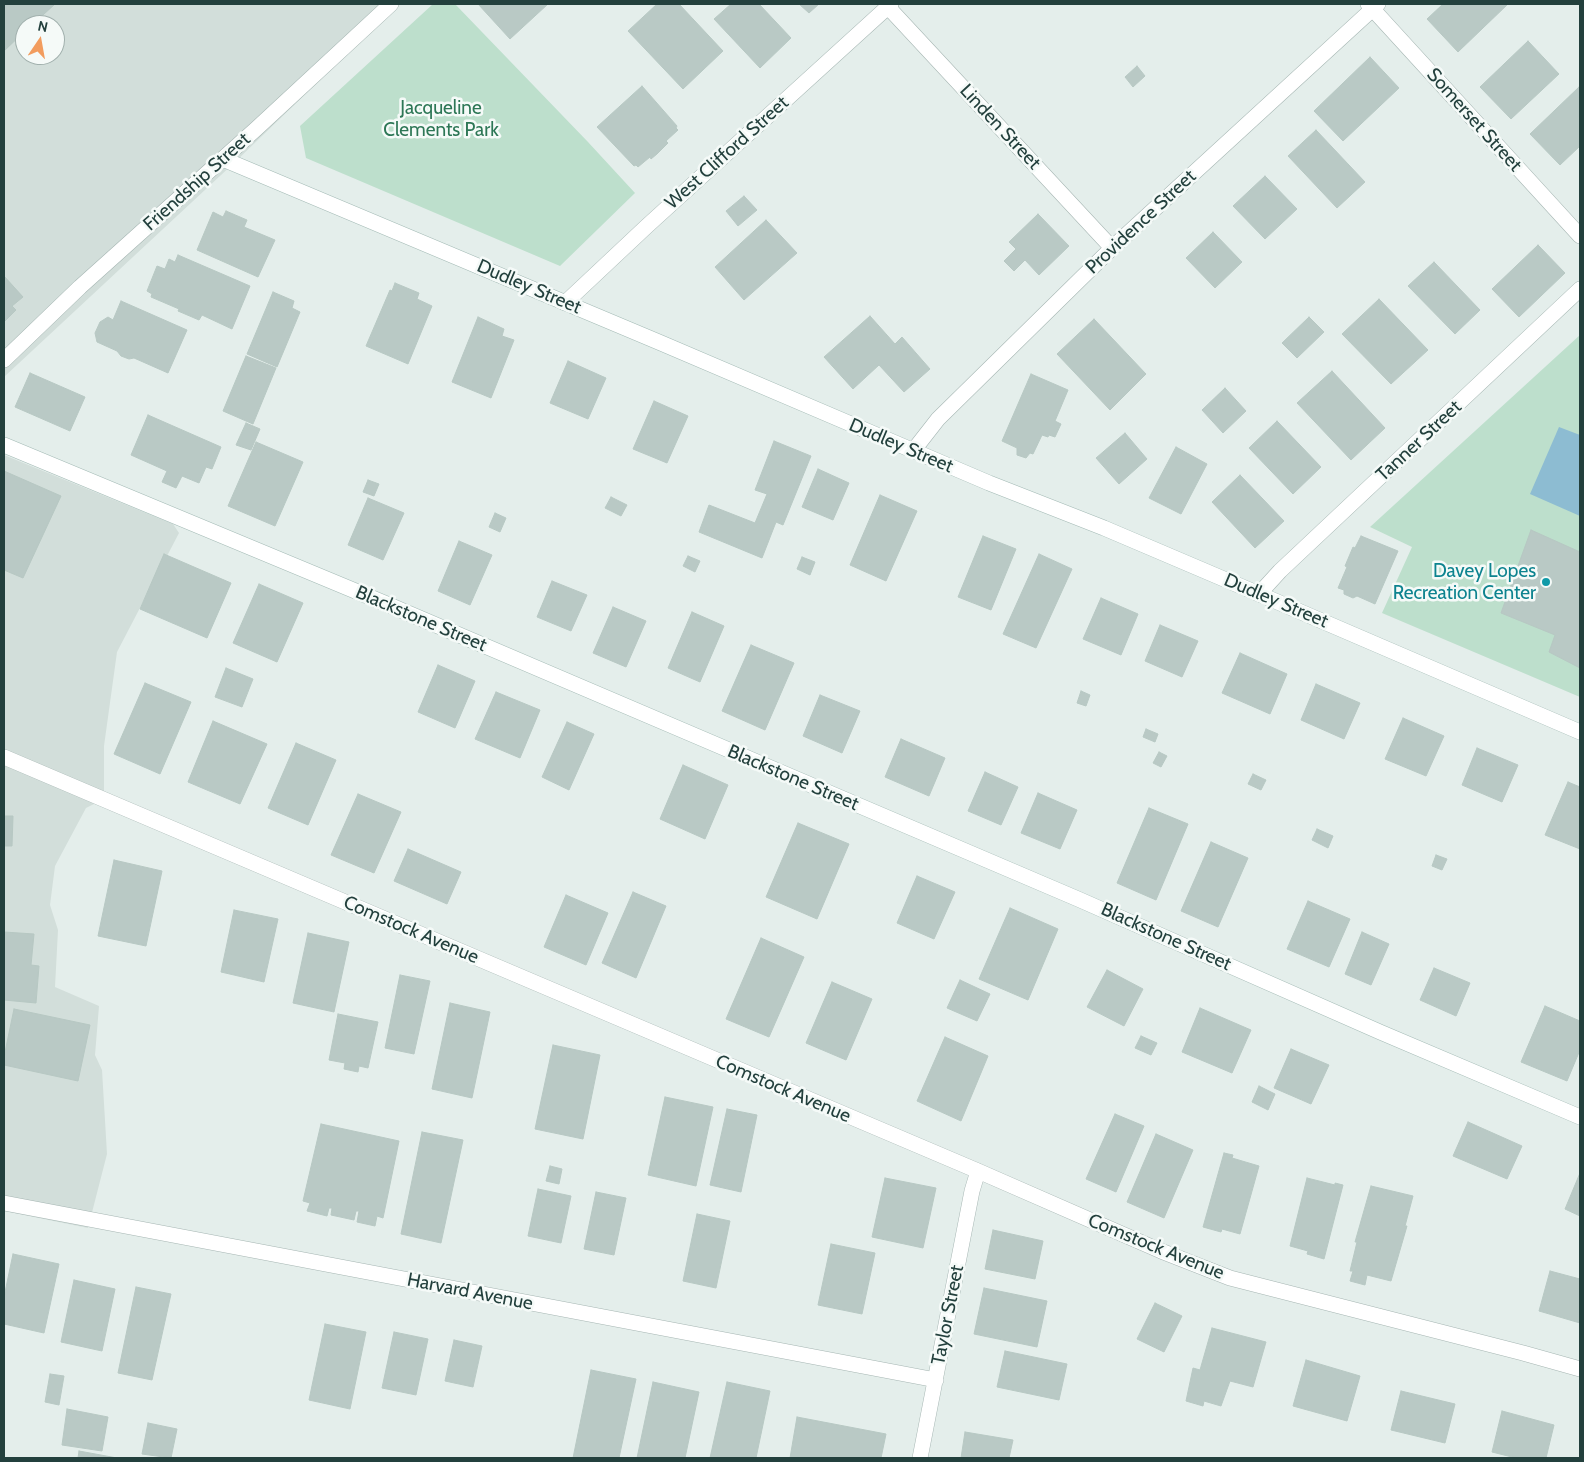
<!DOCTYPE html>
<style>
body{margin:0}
#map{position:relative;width:1584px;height:1462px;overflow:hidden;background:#e4eeeb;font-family:Cabin,sans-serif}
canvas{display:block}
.frame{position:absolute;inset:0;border:5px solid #23403d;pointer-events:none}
.north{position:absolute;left:15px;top:15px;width:50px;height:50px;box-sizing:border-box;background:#f5faf8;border:1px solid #a1b0ad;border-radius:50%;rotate:12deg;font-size:14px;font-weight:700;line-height:20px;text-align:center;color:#23403d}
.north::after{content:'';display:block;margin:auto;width:18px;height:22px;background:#f29c5e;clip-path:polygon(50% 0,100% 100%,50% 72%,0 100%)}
</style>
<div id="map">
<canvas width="1584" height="1462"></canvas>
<div class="frame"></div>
<div class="north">N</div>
</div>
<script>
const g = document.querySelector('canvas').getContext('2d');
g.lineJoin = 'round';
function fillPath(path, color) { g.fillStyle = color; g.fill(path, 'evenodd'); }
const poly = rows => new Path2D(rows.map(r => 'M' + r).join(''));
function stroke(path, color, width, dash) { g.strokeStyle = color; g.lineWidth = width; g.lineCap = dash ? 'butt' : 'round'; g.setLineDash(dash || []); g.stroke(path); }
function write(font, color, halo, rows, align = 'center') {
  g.font = font + ' Cabin,sans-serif'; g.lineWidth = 5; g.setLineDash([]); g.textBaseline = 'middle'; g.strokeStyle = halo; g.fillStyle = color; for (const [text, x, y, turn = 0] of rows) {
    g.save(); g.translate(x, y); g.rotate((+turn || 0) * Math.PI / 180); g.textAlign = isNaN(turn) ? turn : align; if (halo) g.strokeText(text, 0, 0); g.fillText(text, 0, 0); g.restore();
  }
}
fillPath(poly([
 [4,4,399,4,235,162,4,377],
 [25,25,55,25,55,55,25,55],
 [4,455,173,524,179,533,117,652,104,746,104,799,86,808,55,866,50,905,58,930,55,987,99,1006,95,1055,102,1070,107,1154,88,1228,4,1211]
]), '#d2deda');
fillPath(poly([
 [433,4,455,4,588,142,635,193,560,266,306,158,300,126],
 [1580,335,1580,697,1382,613,1412,547,1370,527]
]), '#bddfcc');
fillPath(poly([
 [1559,427,1580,435,1580,516,1530,494]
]), '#8dbcd2');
const building = poly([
 [4,4,55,4,32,25,25,25,25,31,4,51,4,4],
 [478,4,548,4,510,39,478,4],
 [657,4,679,4,723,51,683,89,628,31,657,4],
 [731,4,759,4,791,38,760,68,714,19,731,4],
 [799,4,819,4,809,13,799,4],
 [1443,4,1508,4,1458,52,1427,19,1443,4],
 [1528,41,1559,74,1511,119,1480,87,1528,41],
 [1370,57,1399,88,1343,141,1314,111,1370,57],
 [1137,66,1145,76,1133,87,1125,77,1137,66],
 [642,86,677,126,676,128,678,130,666,141,668,143,657,154,651,159,650,157,638,167,636,165,634,166,597,127,642,86],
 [1579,87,1580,146,1560,165,1530,134,1579,87],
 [1316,130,1365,182,1337,208,1288,156,1316,130],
 [1265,176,1297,209,1265,239,1233,206,1265,176],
 [744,196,757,210,738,226,726,211,744,196],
 [226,211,247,220,244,227,275,240,258,277,197,250,213,212,223,217,226,211],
 [1038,214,1069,246,1039,275,1025,260,1014,271,1004,261,1016,249,1009,242,1038,214],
 [766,220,797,253,744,300,715,267,766,220],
 [1213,232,1242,262,1215,288,1186,258,1213,232],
 [1538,245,1565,273,1519,317,1492,289,1538,245],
 [178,255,250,286,232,329,202,315,199,320,178,311,179,309,151,297,152,294,147,291,157,266,165,269,169,259,175,262,178,255],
 [1434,262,1480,310,1455,334,1408,286,1434,262],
 [4,276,23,297,12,306,16,310,4,322,4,276],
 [395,283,419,293,417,299,432,306,408,364,366,346,390,290,392,291,395,283],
 [273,292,294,301,292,308,300,312,277,367,247,354,273,292],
 [1379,299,1428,350,1391,384,1342,334,1379,299],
 [121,301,187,330,168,373,134,358,129,359,121,356,117,351,97,342,95,333,100,322,108,317,113,320,121,301],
 [870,316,895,344,902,337,930,369,904,392,879,365,853,389,824,357,870,316],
 [478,317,504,329,502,336,514,340,491,398,452,382,478,317],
 [1309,317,1324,332,1297,358,1282,343,1309,317],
 [1094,319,1146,374,1110,410,1057,354,1094,319],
 [246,356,276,368,253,424,223,411,246,356],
 [568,361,606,378,588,419,550,403,568,361],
 [1332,371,1385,428,1351,460,1297,403,1332,371],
 [30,373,85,397,70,431,15,407,30,373],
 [1031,374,1068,390,1055,421,1061,424,1055,437,1049,435,1048,437,1042,435,1033,454,1030,453,1026,458,1017,455,1017,448,1002,441,1031,374],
 [1225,388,1246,411,1223,433,1202,410,1225,388],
 [654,401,688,416,667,463,633,449,654,401],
 [148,415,221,447,212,469,206,467,199,483,182,476,176,488,162,482,167,471,131,455,148,415],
 [1277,421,1321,467,1293,494,1249,448,1277,421],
 [246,423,260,429,251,450,236,445,246,423],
 [1125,433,1147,459,1119,484,1096,458,1125,433],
 [774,441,811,456,783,525,776,522,762,558,699,532,709,505,755,523,767,494,755,490,774,441],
 [256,442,303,462,275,526,228,506,256,442],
 [1176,447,1207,464,1181,514,1149,498,1176,447],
 [818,469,849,483,833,520,802,507,818,469],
 [4,471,61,496,23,578,4,570,4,471],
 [1240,475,1284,521,1255,548,1212,502,1240,475],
 [368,480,379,484,374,496,363,492,368,480],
 [880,495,917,511,886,581,850,565,880,495],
 [611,497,627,505,621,516,605,508,611,497],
 [368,498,404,513,383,560,348,545,368,498],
 [495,513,506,518,500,532,489,527,495,513],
 [1531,530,1580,552,1580,668,1549,652,1555,635,1501,613,1531,530],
 [983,536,1016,549,991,610,958,597,983,536],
 [1361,536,1398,551,1375,604,1357,596,1353,598,1344,594,1344,590,1338,588,1347,567,1345,566,1353,547,1355,548,1361,536],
 [459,541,492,555,470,605,438,591,459,541],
 [164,554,231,583,207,638,140,609,164,554],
 [1039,554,1072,569,1036,648,1003,634,1039,554],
 [688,556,700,561,695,572,683,566,688,556],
 [802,557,815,562,810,575,797,569,802,557],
 [552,581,587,595,571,631,537,617,552,581],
 [259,584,303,603,277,662,233,643,259,584],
 [1101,598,1138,614,1121,655,1083,639,1101,598],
 [613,607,646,621,626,667,593,653,613,607],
 [692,612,724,626,700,682,668,668,692,612],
 [1160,625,1198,641,1182,677,1145,661,1160,625],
 [751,645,794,663,765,730,722,711,751,645],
 [1240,653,1287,674,1270,714,1222,693,1240,653],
 [438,665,475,681,455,728,418,712,438,665],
 [226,668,253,679,242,707,215,697,226,668],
 [145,683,191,702,160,774,114,754,145,683],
 [1316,684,1360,703,1344,739,1301,720,1316,684],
 [1081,691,1090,695,1086,706,1077,703,1081,691],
 [496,692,540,710,520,758,475,739,496,692],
 [820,695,860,711,842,753,803,736,820,695],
 [1403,718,1444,736,1426,776,1385,759,1403,718],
 [213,721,267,744,240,804,188,782,213,721],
 [567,722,594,734,569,790,542,777,567,722],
 [1146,729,1158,734,1155,742,1143,737,1146,729],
 [901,739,945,758,929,796,885,777,901,739],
 [296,743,336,760,308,825,268,808,296,743],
 [1477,748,1518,765,1502,802,1462,785,1477,748],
 [1159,752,1167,756,1161,767,1153,763,1159,752],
 [683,765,728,785,705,839,660,819,683,765],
 [985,772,1018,787,1001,825,968,811,985,772],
 [1253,774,1266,780,1261,790,1248,784,1253,774],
 [1568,782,1580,787,1580,849,1545,835,1568,782],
 [1038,793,1077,810,1060,849,1021,833,1038,793],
 [358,794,401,812,374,873,331,855,358,794],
 [1149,808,1188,824,1156,900,1117,883,1149,808],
 [4,816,13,816,12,846,4,846,4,816],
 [798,823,849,844,817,919,766,897,798,823],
 [1317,829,1333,836,1328,848,1312,840,1317,829],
 [1211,842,1248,858,1218,927,1181,911,1211,842],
 [408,849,461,872,447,904,394,881,408,849],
 [1436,855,1447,859,1442,870,1432,866,1436,855],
 [114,860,162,871,146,946,98,936,114,860],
 [917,876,955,892,934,939,897,923,917,876],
 [633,892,666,906,636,978,602,963,633,892],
 [566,895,608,913,586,965,544,947,566,895],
 [1308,901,1350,919,1329,967,1287,949,1308,901],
 [1010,908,1058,929,1028,1000,979,979,1010,908],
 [234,910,278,919,264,982,221,972,234,910],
 [4,932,34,934,31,965,39,966,36,1003,4,1000,4,932],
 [1362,932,1389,944,1371,985,1345,974,1362,932],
 [308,933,349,942,334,1012,293,1003,308,933],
 [761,938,804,957,769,1037,726,1019,761,938],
 [1434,968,1470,983,1456,1016,1420,1000,1434,968],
 [1107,970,1143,989,1124,1026,1087,1007,1107,970],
 [400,975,430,981,414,1054,385,1048,400,975],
 [960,980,990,994,977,1021,947,1008,960,980],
 [832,982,872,999,846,1060,806,1043,832,982],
 [450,1003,490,1012,472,1098,432,1089,450,1003],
 [1545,1006,1580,1021,1580,1050,1567,1081,1521,1062,1545,1006],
 [1200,1008,1251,1030,1232,1073,1182,1052,1200,1008],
 [14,1009,90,1025,78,1081,4,1065,4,1057,14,1009],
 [338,1014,378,1022,368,1068,359,1066,358,1072,344,1069,345,1063,329,1060,338,1014],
 [1141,1036,1157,1043,1151,1055,1135,1048,1141,1036],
 [945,1037,988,1056,961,1121,917,1101,945,1037],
 [553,1045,600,1055,583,1139,535,1129,553,1045],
 [1291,1049,1329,1065,1311,1104,1274,1088,1291,1049],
 [1259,1086,1275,1094,1268,1110,1252,1102,1259,1086],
 [665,1097,713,1107,696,1186,648,1175,665,1097],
 [727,1109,757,1115,741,1192,710,1185,727,1109],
 [1115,1114,1144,1126,1116,1192,1086,1179,1115,1114],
 [1468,1122,1522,1146,1507,1179,1453,1156,1468,1122],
 [321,1124,399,1141,383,1218,377,1216,375,1226,357,1222,359,1211,356,1211,354,1220,331,1215,332,1208,329,1208,327,1216,307,1211,310,1203,303,1201,321,1124],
 [422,1132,463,1140,441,1243,401,1234,422,1132],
 [1156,1134,1193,1150,1164,1218,1127,1202,1156,1134],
 [1224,1153,1233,1155,1232,1158,1259,1166,1240,1234,1222,1229,1221,1232,1203,1227,1224,1153],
 [550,1166,562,1169,559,1184,546,1181,550,1166],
 [1580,1173,1580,1216,1565,1209,1580,1173],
 [885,1178,936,1188,923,1248,872,1237,885,1178],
 [1307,1178,1335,1185,1335,1183,1343,1185,1324,1259,1307,1254,1308,1251,1290,1246,1307,1178],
 [1371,1186,1413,1196,1405,1226,1407,1226,1391,1281,1367,1275,1365,1285,1350,1281,1353,1271,1350,1271,1357,1242,1355,1242,1371,1186],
 [538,1189,571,1196,561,1243,528,1236,538,1189],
 [596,1192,626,1198,614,1255,584,1249,596,1192],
 [697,1214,730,1221,716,1288,683,1281,697,1214],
 [993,1230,1043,1241,1035,1279,985,1269,993,1230],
 [831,1244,875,1253,862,1314,818,1305,831,1244],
 [13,1254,59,1264,44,1333,4,1324,4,1297,13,1254],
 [1550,1271,1580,1279,1580,1323,1539,1311,1550,1271],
 [74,1280,115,1289,102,1351,61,1342,74,1280],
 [136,1287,171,1294,152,1380,118,1373,136,1287],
 [984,1288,1047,1301,1037,1347,974,1334,984,1288],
 [1155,1303,1182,1316,1164,1352,1137,1339,1155,1303],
 [325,1324,366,1332,350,1409,309,1400,325,1324],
 [1212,1328,1266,1342,1253,1387,1230,1381,1221,1406,1204,1401,1203,1406,1186,1401,1193,1368,1200,1370,1212,1328],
 [394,1332,428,1339,416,1395,382,1388,394,1332],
 [454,1340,482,1346,473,1387,445,1381,454,1340],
 [1005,1351,1067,1364,1059,1400,997,1387,1005,1351],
 [1306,1360,1360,1376,1347,1421,1293,1406,1306,1360],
 [591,1370,636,1379,619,1458,573,1458,591,1370],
 [50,1374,64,1376,59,1405,45,1402,50,1374],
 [653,1382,699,1392,685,1458,637,1458,653,1382],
 [727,1382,770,1391,756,1458,710,1458,727,1382],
 [1401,1391,1455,1404,1445,1443,1391,1430,1401,1391],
 [67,1409,108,1417,102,1451,62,1445,67,1409],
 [1502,1411,1554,1425,1546,1458,1516,1458,1492,1452,1502,1411],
 [797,1417,886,1434,881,1458,790,1458,797,1417],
 [148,1423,177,1429,171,1458,142,1454,148,1423],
 [965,1432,1013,1440,1009,1458,961,1458,965,1432],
 [79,1451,117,1458,78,1458,79,1451]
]);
fillPath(building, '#b9c9c5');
stroke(building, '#b7c8c3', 1);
const street = poly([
 [1368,4,1580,236],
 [888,7,1112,248],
 [565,303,647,226,891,4],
 [4,360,80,287,256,129,391,4],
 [913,451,938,419,1112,248,1378,4],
 [1259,594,1280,571,1580,289],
 [4,757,978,1171,1161,1251,1230,1278,1523,1353,1580,1369],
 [4,1203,936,1380],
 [920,1458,972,1191,978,1171]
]);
const secondary = poly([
 [223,159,661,343,989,483,1104,528,1259,594,1580,732],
 [4,445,389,605,1078,899,1380,1032,1580,1117]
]);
stroke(street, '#a6b6b3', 16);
stroke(secondary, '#a3bab5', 16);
stroke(street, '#fff', 15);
stroke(secondary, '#fff', 15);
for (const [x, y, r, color] of [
 [1546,582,5,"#0f9aa8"]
]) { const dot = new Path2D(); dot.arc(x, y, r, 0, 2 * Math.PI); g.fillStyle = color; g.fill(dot); stroke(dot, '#f5faf8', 2); }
write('19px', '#2d7756', '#f5faf8', [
 ["Jacqueline",441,108],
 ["Clements Park",441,130]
]);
write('19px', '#23403d', '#f5faf8', [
 ["Somerset Street",1474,120,48],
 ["Linden Street",1000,127,47],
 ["West Clifford Street",727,153,-42],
 ["Friendship Street",197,182,-42],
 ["Providence Street",1141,222,-43],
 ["Dudley Street",529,287,23],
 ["Tanner Street",1419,441,-43],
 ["Dudley Street",901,446,23],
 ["Dudley Street",1276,601,23],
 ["Blackstone Street",421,619,23],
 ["Blackstone Street",793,778,23],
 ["Comstock Avenue",411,930,23],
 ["Blackstone Street",1166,937,24],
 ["Comstock Avenue",783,1089,23],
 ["Comstock Avenue",1156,1247,22],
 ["Harvard Avenue",470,1292,11],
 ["Taylor Street",948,1315,-79]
]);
write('19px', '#0d838f', '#f5faf8', [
 ["Davey Lopes",1536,571],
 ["Recreation Center",1536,593]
], 'right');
</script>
